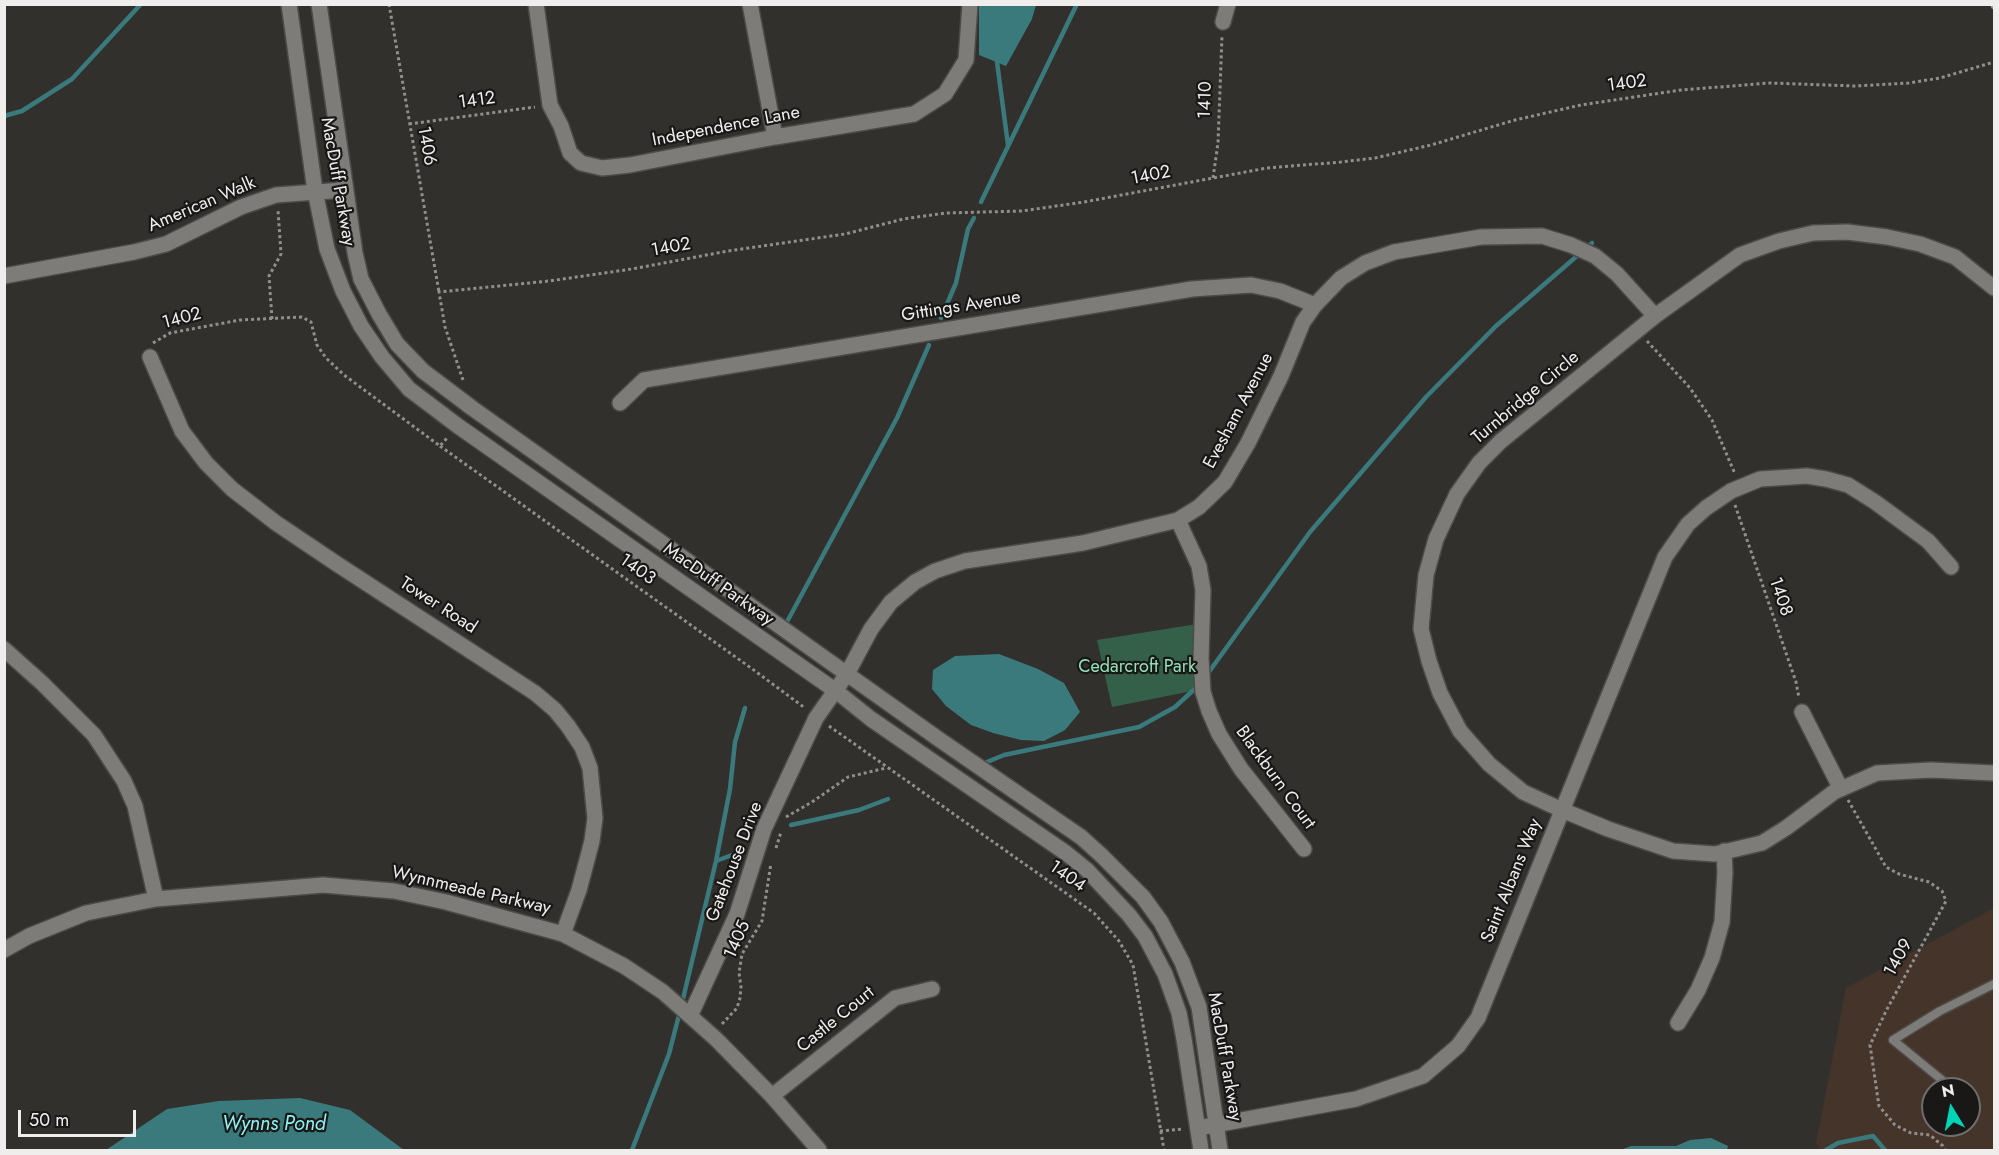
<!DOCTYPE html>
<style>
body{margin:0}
#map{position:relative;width:1999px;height:1155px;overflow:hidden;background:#32302d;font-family:Jost,sans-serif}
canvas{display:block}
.frame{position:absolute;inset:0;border:6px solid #efeeec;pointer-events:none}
.north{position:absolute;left:1921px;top:1077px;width:60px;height:60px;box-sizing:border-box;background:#191817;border:2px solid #6f6e6c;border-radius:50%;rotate:350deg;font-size:16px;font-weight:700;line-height:24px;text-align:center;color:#efeeec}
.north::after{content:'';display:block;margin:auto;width:21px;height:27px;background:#00d5b7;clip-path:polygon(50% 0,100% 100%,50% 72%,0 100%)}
.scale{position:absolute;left:18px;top:1110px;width:118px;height:27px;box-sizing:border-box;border:3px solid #efeeec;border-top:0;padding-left:8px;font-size:18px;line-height:21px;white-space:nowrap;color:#efeeec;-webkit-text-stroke:4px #191817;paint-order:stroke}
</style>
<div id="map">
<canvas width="1999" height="1155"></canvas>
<div class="frame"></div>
<div class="north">N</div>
<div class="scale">50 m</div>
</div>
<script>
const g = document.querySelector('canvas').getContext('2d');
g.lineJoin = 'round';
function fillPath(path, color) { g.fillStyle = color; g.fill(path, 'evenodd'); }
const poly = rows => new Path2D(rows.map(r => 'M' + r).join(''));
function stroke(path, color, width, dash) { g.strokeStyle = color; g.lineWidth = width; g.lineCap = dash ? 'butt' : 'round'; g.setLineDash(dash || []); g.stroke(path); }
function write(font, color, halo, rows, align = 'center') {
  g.font = font + ' Jost,sans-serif'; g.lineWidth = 4.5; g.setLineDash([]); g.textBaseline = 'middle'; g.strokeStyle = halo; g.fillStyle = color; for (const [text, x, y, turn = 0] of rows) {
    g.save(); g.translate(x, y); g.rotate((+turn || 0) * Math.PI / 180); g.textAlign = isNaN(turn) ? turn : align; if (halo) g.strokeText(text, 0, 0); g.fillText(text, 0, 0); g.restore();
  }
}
fillPath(poly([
 [1994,908,1994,1150,1821,1150,1816,1143,1846,988],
 [1933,1089,1969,1089,1969,1125,1933,1125]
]), '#453429');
fillPath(poly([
 [1197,624,1197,690,1112,707,1097,640]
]), '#345f49');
fillPath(poly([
 [979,5,1036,5,1032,19,1006,66,979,55],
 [999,654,1038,669,1064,683,1080,712,1065,730,1044,741,1021,740,993,733,971,725,946,706,932,689,933,670,955,656],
 [300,1098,350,1110,404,1150,106,1150,167,1109,219,1101],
 [1711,1138,1728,1146,1727,1150,1621,1150,1631,1146,1676,1146,1690,1140]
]), '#3a7a7c');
stroke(poly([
 [997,62,1008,145],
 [4,116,22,111,72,79,141,4],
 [981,202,1077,4],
 [941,318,956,283,968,229,974,218],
 [788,620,897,418,929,345],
 [1206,676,1310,532,1426,397,1496,326,1592,243],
 [987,762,1004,755,1139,727,1175,707,1199,685],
 [791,825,859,810,888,799],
 [716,861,732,855],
 [682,1003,716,861,730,789,735,742,745,708],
 [632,1150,669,1054,680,1011],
 [1826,1150,1838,1143,1873,1136,1885,1150]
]), '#3a7a7c', 4.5);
const service = poly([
 [1953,1089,1893,1040,1940,1011,1994,984]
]);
const minor = poly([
 [536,4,550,105,561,126,570,153,581,163,602,168,630,165,775,137,914,114,945,94,966,60,970,4],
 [750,4,775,137],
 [1223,22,1228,4],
 [4,276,134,252,166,244,241,207,276,195,344,190],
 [1994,288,1955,257,1920,244,1887,237,1847,232,1813,233,1779,241,1740,255,1655,316,1501,441,1479,463,1457,494,1436,539,1426,575,1421,629,1429,661,1440,693,1460,731,1489,764,1523,792,1562,810,1608,829,1673,851,1715,854,1762,843,1786,828,1834,792,1877,773,1931,770,1994,773],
 [150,357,182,431,206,463,232,489,276,523,337,564,535,693,555,710,568,726,582,747,590,768,595,818,592,841,579,890,563,934],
 [620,403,644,380,1192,289,1251,285,1280,291,1315,305],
 [1178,520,1199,566,1203,590,1201,658,1203,692,1209,711,1219,734,1241,769,1304,849],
 [4,649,42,683,94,735,124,781,135,806,156,899],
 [1802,712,1841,789],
 [4,950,29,936,86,913,156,899,323,885,394,891,446,902,563,934,624,966,663,992,716,1039,772,1096,819,1150],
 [690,1016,737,914,764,829,816,718,847,674,871,629,891,602,915,582,935,571,965,561,1083,543,1178,520,1199,507,1225,482,1248,443,1281,376,1303,322,1315,305,1341,278,1365,263,1394,252,1481,237,1542,236,1571,245,1595,256,1617,274,1655,316],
 [1678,1023,1698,990,1712,958,1722,922,1725,872,1724,851],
 [772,1096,895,998,932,989],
 [1198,1128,1356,1099,1423,1076,1458,1046,1478,1018,1665,557,1688,524,1706,508,1731,491,1760,479,1807,476,1826,479,1848,485,1875,502,1928,541,1951,567]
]);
const tertiary = poly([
 [289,4,315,191,327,249,343,291,361,326,382,357,409,389,458,426,836,691,871,719,1066,853,1087,870,1129,915,1145,936,1165,974,1179,1013,1184,1039,1201,1150],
 [319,4,355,253,361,279,379,314,397,344,423,371,472,408,940,740,1081,837,1101,855,1143,897,1161,922,1182,962,1199,1007,1220,1150]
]);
stroke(service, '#4d4b49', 11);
stroke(minor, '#4d4b49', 18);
stroke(tertiary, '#4d4b49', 18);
stroke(poly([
 [389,4,439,292],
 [409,124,535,107],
 [1213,178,1218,143,1222,36],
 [272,319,269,276,281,254,278,210],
 [1647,341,1690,388,1712,420,1735,474],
 [153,343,170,333,240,320,302,317,311,322,317,345,326,358,344,375,440,446,448,437],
 [463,380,445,327,439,292,549,281,632,269,728,251,845,234,903,219,946,213,1022,211,1084,202,1267,168,1341,162,1375,158,1431,145,1515,120,1581,105,1681,90,1770,83,1855,86,1909,83,1940,78,1994,62],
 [440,446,751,668,805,708],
 [1735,505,1796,682,1799,698],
 [829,726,1094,913,1119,941,1133,965,1164,1150],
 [1848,800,1886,867,1899,874,1929,882,1942,891,1946,901,1886,1011,1870,1045,1879,1106,1895,1125,1911,1133,1930,1135,1943,1146,1945,1150],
 [786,817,812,802,848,777,886,768],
 [776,848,781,832],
 [722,1024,737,1008,740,998,741,987,739,973,742,954,762,921,771,863],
 [1160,1131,1183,1129]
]), '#908f8c', 3, [3, 3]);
stroke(service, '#7e7c79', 8);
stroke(minor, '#7e7c79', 15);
stroke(tertiary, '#7e7c79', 15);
stroke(poly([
 [1992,4,1994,8]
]), '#a2a19e', 4.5, [8, 8]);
write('18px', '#efeeec', '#191817', [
 ["1402",1627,84,-8],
 ["1410",1206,100,-88],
 ["1412",477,101,-8],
 ["Independence Lane",726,127,-11],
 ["1406",426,146,80],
 ["1402",1151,176,-11],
 ["MacDuff Parkway",337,182,80],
 ["American Walk",202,205,-23],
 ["1402",671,248,-10],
 ["Gittings Avenue",961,307,-9],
 ["1402",182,319,-15],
 ["Turnbridge Circle",1526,398,-40],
 ["Evesham Avenue",1239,411,-62],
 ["1403",637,570,35],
 ["MacDuff Parkway",718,585,35],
 ["1408",1780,597,71],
 ["Tower Road",438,606,33],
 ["Blackburn Court",1275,778,54],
 ["Gatehouse Drive",735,862,-69],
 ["1404",1067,877,35],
 ["Saint Albans Way",1512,881,-68],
 ["Wynnmeade Parkway",471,891,13],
 ["1405",738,940,-66],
 ["1409",1899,958,-61],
 ["Castle Court",836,1020,-39],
 ["MacDuff Parkway",1224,1057,80]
]);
write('18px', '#94e0b7', '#191817', [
 ["Cedarcroft Park",1137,668]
]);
write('italic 20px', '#8bf1f3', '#191817', [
 ["Wynns Pond",274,1125]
]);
</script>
